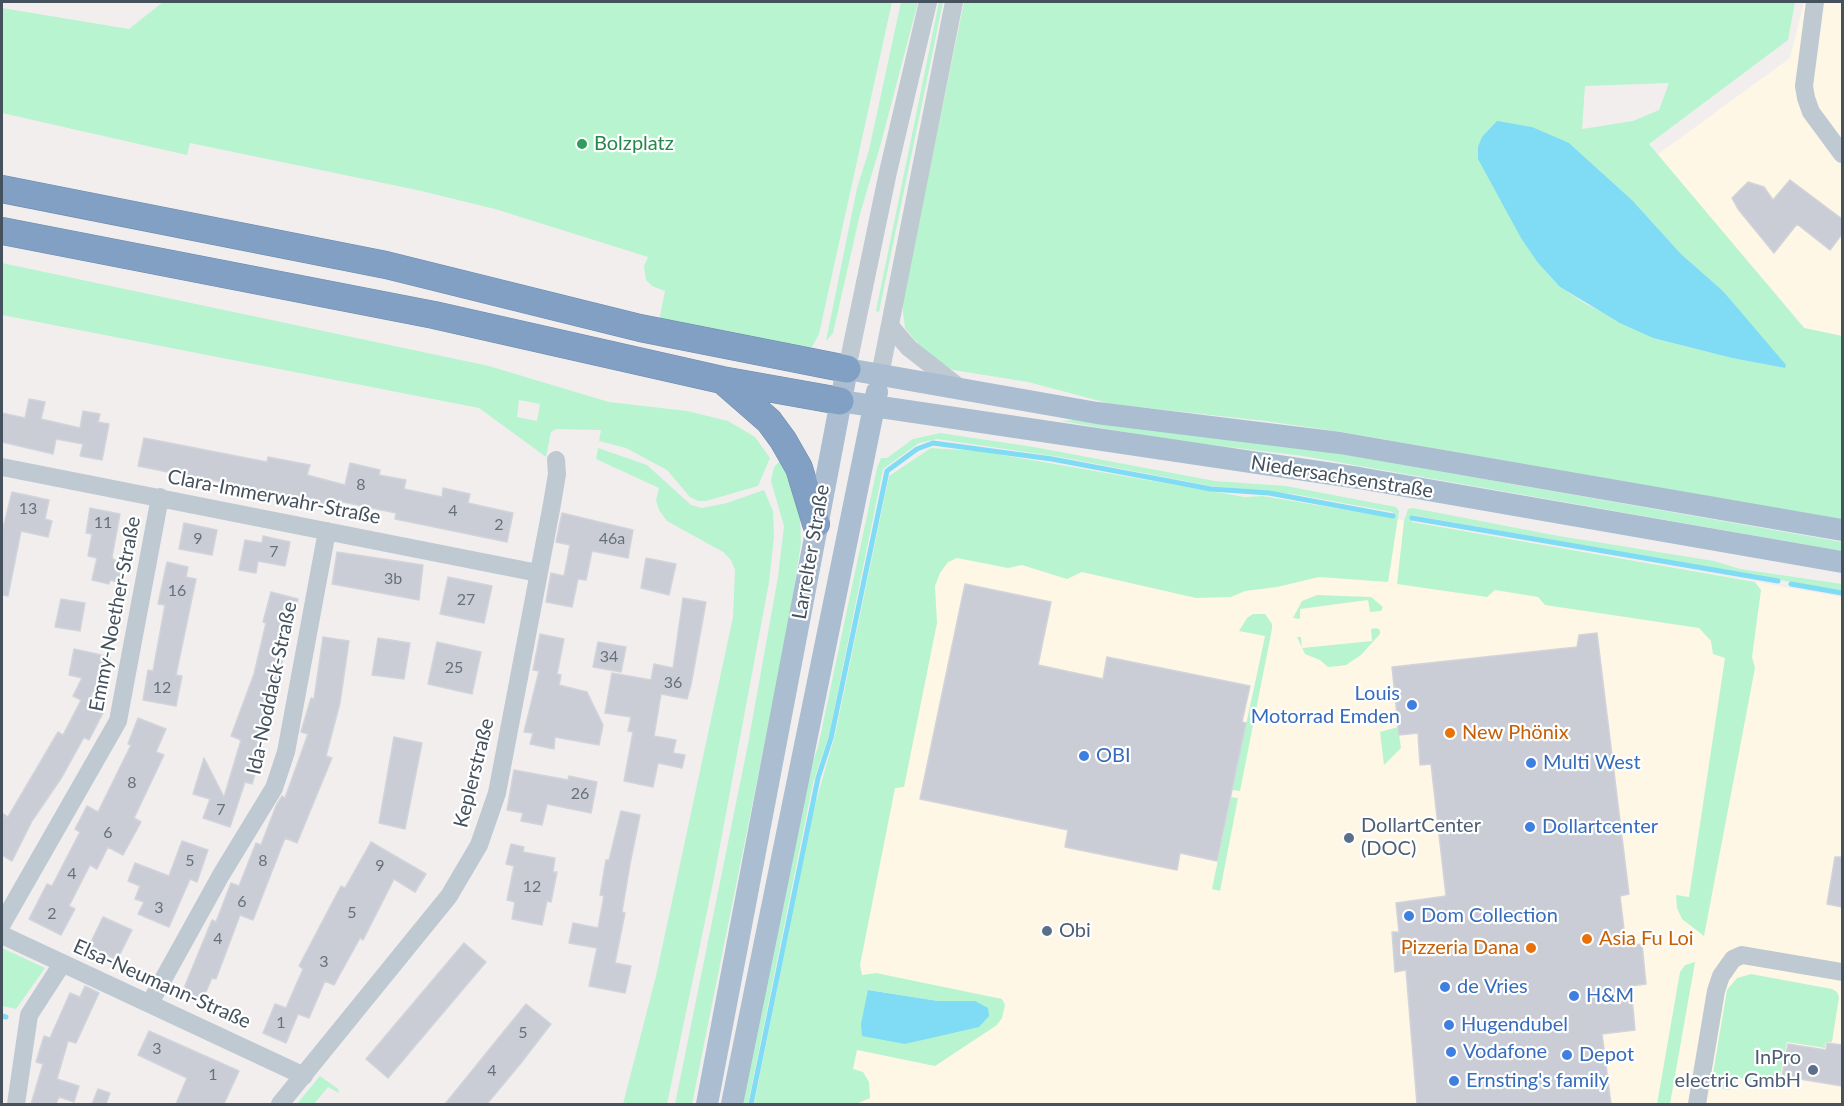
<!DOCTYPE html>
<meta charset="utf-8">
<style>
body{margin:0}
#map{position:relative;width:1844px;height:1106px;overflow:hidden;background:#f2eeee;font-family:Lato,sans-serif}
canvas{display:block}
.frame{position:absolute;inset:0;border:3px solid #45525e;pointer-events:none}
</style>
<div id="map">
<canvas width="1844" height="1106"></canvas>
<div class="frame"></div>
</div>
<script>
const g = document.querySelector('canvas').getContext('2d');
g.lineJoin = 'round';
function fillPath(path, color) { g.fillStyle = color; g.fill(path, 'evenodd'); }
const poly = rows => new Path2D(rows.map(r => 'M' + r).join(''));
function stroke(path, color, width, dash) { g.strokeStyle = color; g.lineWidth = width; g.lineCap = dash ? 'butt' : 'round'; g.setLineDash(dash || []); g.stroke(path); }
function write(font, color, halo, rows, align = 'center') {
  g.font = font + ' Lato,sans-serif'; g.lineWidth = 4.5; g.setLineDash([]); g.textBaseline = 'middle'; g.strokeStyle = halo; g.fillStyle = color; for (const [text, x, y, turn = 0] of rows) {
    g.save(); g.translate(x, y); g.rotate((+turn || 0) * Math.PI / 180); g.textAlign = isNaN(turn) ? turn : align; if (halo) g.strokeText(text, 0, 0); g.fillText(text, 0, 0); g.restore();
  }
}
fillPath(poly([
 [1804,2,1842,2,1842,336,1805,328,1657,155,1790,58],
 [931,448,980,451,1245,497,1263,496,1842,597,1842,1104,768,1104]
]), '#fef7e6');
fillPath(poly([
 [163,2,892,2,819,334,812,347,794,346,659,321,665,291,652,286,646,280,644,266,648,257,495,209,417,190,190,143,187,155,2,113,2,8,129,29],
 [901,2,918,2,881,143,860,214,833,333,826,341,857,188,869,150],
 [939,2,943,2,879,312,876,311],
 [964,2,1795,2,1788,40,1649,144,1804,328,1842,336,1842,520,1342,432,1265,421,1111,404,1028,382,953,370,930,358,905,328,902,305],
 [1669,83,1659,110,1633,121,1582,129,1585,86],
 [1569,143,1632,200,1681,254,1723,291,1785,368,1732,358,1653,338,1586,304,1560,287,1538,263,1485,171],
 [2,263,489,366,609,402,687,411,728,421,755,437,770,458,758,486,706,501,698,501,690,497,667,470,626,448,599,441,601,430,556,429,551,432,546,457,479,408,2,315],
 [519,400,540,404,537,421,517,417],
 [1074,420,1307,448,1842,542,1842,551,1303,456,1171,440,1061,421],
 [940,433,1034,447,1215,481,1286,486,1396,507,1399,511,1388,582,1319,577,1277,587,1245,591,1231,597,1196,598,1082,572,1067,579,1022,565,1008,568,957,558,948,562,940,573,935,586,937,623,904,787,895,788,860,965,862,975,876,973,1002,999,1005,1005,1002,1018,997,1025,935,1066,857,1050,853,1069,863,1072,869,1082,870,1098,856,1104,754,1104,813,812,835,735,889,476,931,448,980,451,1245,497,1263,496,1393,518,1393,512,1293,494,1211,486,1060,457,937,439,919,443,883,469,829,735,813,783,748,1104,740,1104,805,782,818,747,877,468,881,458,887,458,913,439],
 [869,990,938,1001,975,1001,941,1035,905,1044],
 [598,448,647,465,691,505,702,508,727,503,764,490,773,511,774,537,769,582,714,878,667,1104,623,1104,656,976,733,617,735,570,731,560,723,552,667,521,659,510,656,500,659,488,596,459],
 [782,459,800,516,801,543,788,627,692,1104,675,1104,748,744,778,577,784,526,771,481,774,467],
 [1413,508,1553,535,1714,561,1740,569,1842,584,1842,591,1412,515,1412,522,1755,582,1761,590,1752,657,1755,668,1704,936,1682,919,1677,908,1676,895,1689,897,1725,658,1713,654,1711,641,1699,628,1545,605,1538,597,1495,590,1487,597,1397,584,1404,521,1408,509],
 [1317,595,1371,597,1383,607,1381,611,1370,612,1368,600,1300,609,1300,619,1293,618,1302,601],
 [1253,614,1265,614,1272,624,1272,629,1240,791,1232,790,1265,636,1239,631,1247,618],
 [1376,628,1380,630,1380,634,1361,655,1346,665,1339,666,1328,667,1320,660,1305,654,1297,637,1301,637,1302,648,1372,641,1371,629],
 [1398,727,1401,748,1384,765,1380,732],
 [1231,797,1238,798,1220,891,1212,889],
 [2,948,45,968,16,1009,2,1006],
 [1695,962,1670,1104,1657,1104,1680,972,1685,965],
 [1751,974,1832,989,1837,992,1839,997,1832,1042,1826,1042,1825,1048,1787,1042,1780,1078,1783,1079,1781,1088,1776,1084,1774,1086,1761,1081,1759,1084,1754,1080,1752,1083,1739,1077,1729,1090,1722,1089,1712,1079,1727,990,1737,978],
 [320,1076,338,1089,339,1093,328,1087,314,1104,297,1104]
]), '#b8f4d0');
fillPath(poly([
 [1497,121,1532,127,1569,143,1632,200,1681,254,1723,291,1786,365,1785,368,1732,358,1653,338,1620,323,1560,287,1538,263,1521,238,1478,159,1478,147,1482,137],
 [868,990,938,1001,975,1001,988,1008,989,1016,979,1027,905,1044,862,1036,861,1024]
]), '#80dbf5');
stroke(poly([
 [1412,518,1778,581],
 [1791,584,1842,593],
 [2,1016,6,1017],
 [751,1104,818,778,831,738,887,471,917,449,933,443,1052,459,1211,489,1269,493,1393,516]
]), '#80dbf5', 5);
const building = poly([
 [1790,180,1842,219,1842,234,1830,250,1797,224,1774,253,1738,209,1732,198,1748,182,1764,187,1773,200,1790,180],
 [29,399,45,402,41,419,80,428,83,411,100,414,98,422,109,424,102,460,80,456,83,444,56,439,53,454,2,442,2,413,25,418,29,399],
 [144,438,267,462,268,457,310,465,307,475,345,485,350,463,380,470,379,475,406,480,404,489,442,497,443,488,470,494,468,503,513,513,507,542,395,519,396,513,329,499,328,504,198,477,197,481,183,478,183,475,138,466,144,438],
 [12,492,49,500,45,519,52,521,48,537,21,531,8,596,2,595,2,532,12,492],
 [90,508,120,514,112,557,114,560,126,563,121,583,110,580,109,584,92,580,97,558,88,556,92,534,86,533,90,508],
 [562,513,633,530,628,558,592,551,586,580,578,579,572,607,546,602,551,573,564,576,570,545,556,542,562,513],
 [184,523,217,530,212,555,179,549,184,523],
 [263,536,290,542,285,566,258,561,256,573,239,570,245,540,262,543,263,536],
 [337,552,423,565,419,600,332,584,337,552],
 [646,558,676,564,669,595,641,588,646,558],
 [167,562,188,567,186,577,196,579,176,675,182,676,176,706,143,700,148,670,153,671,165,605,158,604,167,562],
 [448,577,492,586,484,623,440,614,448,577],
 [965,584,1051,602,1038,665,1103,679,1107,657,1250,686,1242,722,1246,723,1217,861,1180,853,1177,870,1065,847,1068,830,920,799,965,584],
 [271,592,298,599,273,699,254,752,261,754,252,784,245,782,230,827,203,818,210,799,193,794,204,758,224,797,241,740,231,736,254,674,266,623,263,622,271,592],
 [683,598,706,602,691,685,687,699,661,694,654,736,676,740,673,753,685,755,682,768,658,763,653,787,624,781,633,732,628,731,631,717,605,713,612,673,651,680,654,664,673,668,683,598],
 [61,599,85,603,80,631,55,627,61,599],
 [1597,633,1629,894,1620,896,1626,946,1642,944,1646,984,1631,986,1635,1030,1602,1034,1611,1104,1417,1104,1406,970,1395,972,1392,932,1399,932,1396,903,1446,896,1431,764,1420,765,1418,733,1399,735,1392,667,1577,647,1579,635,1597,633],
 [540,634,564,639,557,674,561,675,559,685,587,692,603,725,599,745,555,737,554,749,530,744,533,733,524,732,539,671,533,670,540,634],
 [323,637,349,641,340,703,326,756,332,758,297,843,285,838,253,920,240,915,216,979,212,978,202,1001,182,993,212,920,216,922,231,883,239,886,256,843,261,845,276,806,282,796,285,798,308,734,301,732,311,698,314,699,323,637],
 [378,638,410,643,404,679,372,675,378,638],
 [437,642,481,652,472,694,428,684,437,642],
 [598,642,626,647,621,672,593,667,598,642],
 [74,649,110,657,102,692,93,691,90,699,96,702,94,706,104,711,89,740,84,737,62,777,32,821,12,861,2,855,2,813,8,817,58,732,63,735,81,700,73,696,82,678,69,675,74,649],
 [138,718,166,729,156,752,164,755,134,818,141,822,123,855,108,847,97,869,90,865,69,906,75,909,61,935,29,919,47,884,52,886,80,832,75,829,87,806,98,812,131,745,128,744,138,718],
 [394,737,422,743,405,829,379,823,394,737],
 [514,770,568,780,569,776,597,782,591,813,547,804,542,825,521,821,523,813,507,810,514,770],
 [621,811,640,815,630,864,622,912,625,913,615,963,631,966,625,993,589,986,597,948,569,943,573,923,598,928,604,896,600,895,606,860,609,860,621,811],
 [182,841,208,850,197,882,190,879,169,927,138,914,144,902,135,899,140,886,128,881,135,863,169,876,182,841],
 [371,842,426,874,415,892,394,879,363,940,360,938,334,985,325,981,309,1018,298,1014,286,1043,263,1033,275,1004,286,1008,303,969,299,966,341,886,345,888,371,842],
 [511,844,524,847,523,852,555,858,553,872,557,872,551,902,547,901,542,925,512,919,515,902,507,900,514,866,506,864,511,844],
 [1835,857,1842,857,1842,907,1827,904,1835,857],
 [103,917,132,930,117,960,89,946,103,917],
 [464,943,486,962,388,1078,366,1059,464,943],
 [85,986,99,993,76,1043,68,1041,57,1079,79,1086,74,1102,59,1097,56,1104,31,1104,43,1064,36,1062,44,1036,50,1038,70,993,80,997,85,986],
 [526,1004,551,1024,521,1063,487,1104,445,1104,526,1004],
 [149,1031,239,1071,224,1104,176,1104,187,1078,138,1055,149,1031],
 [1827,1043,1842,1045,1842,1086,1782,1076,1788,1044,1826,1050,1827,1043],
 [98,1089,110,1093,106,1104,92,1104,98,1089]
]);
fillPath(building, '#cacdd5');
stroke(building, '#d2d4db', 1.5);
const highway = poly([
 [2,189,386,265,640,328,847,369],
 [2,231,434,315,722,380,840,401],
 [722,380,769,421,783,440,799,468,816,524]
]);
stroke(highway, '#6c8aaf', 28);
stroke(poly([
 [1815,2,1804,86,1806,98,1811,112,1842,154],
 [890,326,909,348,960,388],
 [847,369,888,172,928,2],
 [880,375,954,2],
 [2,467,538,573],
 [2,924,118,721,160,497],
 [2,935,304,1076],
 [150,1003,221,875,274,788,286,752,327,531],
 [16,1104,29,1015,62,964],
 [280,1104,449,896,479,845,497,793,552,504,557,474,556,460],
 [1697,1104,1716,991,1721,976,1733,959,1742,955,1842,972]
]), '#bec9d2', 18);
stroke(poly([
 [840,401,1359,478,1842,562],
 [707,1104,847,369,1097,413,1340,443,1842,530],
 [732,1104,877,392]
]), '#abbdd1', 22);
stroke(highway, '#81a0c3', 27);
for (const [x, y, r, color] of [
 [582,144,6,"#2e9e5b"],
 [1412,705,6,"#3f7fe0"],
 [1450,733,6,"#e8710a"],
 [1084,756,6,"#3f7fe0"],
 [1531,763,6,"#3f7fe0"],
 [1530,827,6,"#3f7fe0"],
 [1349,838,6,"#5c6f8a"],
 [1409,916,6,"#3f7fe0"],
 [1047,931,6,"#5c6f8a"],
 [1587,939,6,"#e8710a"],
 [1531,948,6,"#e8710a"],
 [1445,987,6,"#3f7fe0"],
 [1574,996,6,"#3f7fe0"],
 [1449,1025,6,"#3f7fe0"],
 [1451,1052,6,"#3f7fe0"],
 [1567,1055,6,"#3f7fe0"],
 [1813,1070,6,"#5c6f8a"],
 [1454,1081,6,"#3f7fe0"]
]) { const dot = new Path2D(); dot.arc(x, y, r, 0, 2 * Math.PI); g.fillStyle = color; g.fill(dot); stroke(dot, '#fff', 2); }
write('16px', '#66717c', null, [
 ["8",361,485],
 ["13",28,509],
 ["4",453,511],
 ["11",103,523],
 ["2",499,525],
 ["9",198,539],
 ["46a",612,539],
 ["7",274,552],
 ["3b",393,579],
 ["16",177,591],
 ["27",466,600],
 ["34",609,657],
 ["25",454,668],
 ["36",673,683],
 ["12",162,688],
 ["8",132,783],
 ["26",580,794],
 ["7",221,810],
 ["6",108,833],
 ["5",190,861],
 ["8",263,861],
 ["9",380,866],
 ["4",72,874],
 ["12",532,887],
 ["6",242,902],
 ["3",159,908],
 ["5",352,913],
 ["2",52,914],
 ["4",218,939],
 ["3",324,962],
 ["1",281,1023],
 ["5",523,1033],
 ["3",157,1049],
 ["4",492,1071],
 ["1",213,1075]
]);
write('20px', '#27864d', '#fff', [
 ["Bolzplatz",594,144]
], 'left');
write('20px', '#45525e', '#fff', [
 ["Niedersachsenstraße",1342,477,9],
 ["Clara-Immerwahr-Straße",274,497,11],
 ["Larrelter Straße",811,552,-80],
 ["Emmy-Noether-Straße",115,614,-79],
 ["Ida-Noddack-Straße",272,688,-78],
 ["Keplerstraße",474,773,-76],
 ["Elsa-Neumann-Straße",162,984,24]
]);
write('20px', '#366cbe', '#fff', [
 ["Louis",1400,694,"right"],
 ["Motorrad Emden",1400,717,"right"],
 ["OBI",1096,756],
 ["Multi West",1543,763],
 ["Dollartcenter",1542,827],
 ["Dom Collection",1421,916],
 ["de Vries",1457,987],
 ["H&M",1586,996],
 ["Hugendubel",1461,1025],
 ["Vodafone",1463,1052],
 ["Depot",1579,1055],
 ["Ernsting's family",1466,1081]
], 'left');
write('20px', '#c56008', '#fff', [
 ["New Phönix",1462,733],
 ["Asia Fu Loi",1599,939],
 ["Pizzeria Dana",1519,948,"right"]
], 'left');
write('20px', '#4e5e75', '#fff', [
 ["DollartCenter",1361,826],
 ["(DOC)",1361,849],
 ["Obi",1059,931],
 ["InPro",1801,1058,"right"],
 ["electric GmbH",1801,1081,"right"]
], 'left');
</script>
